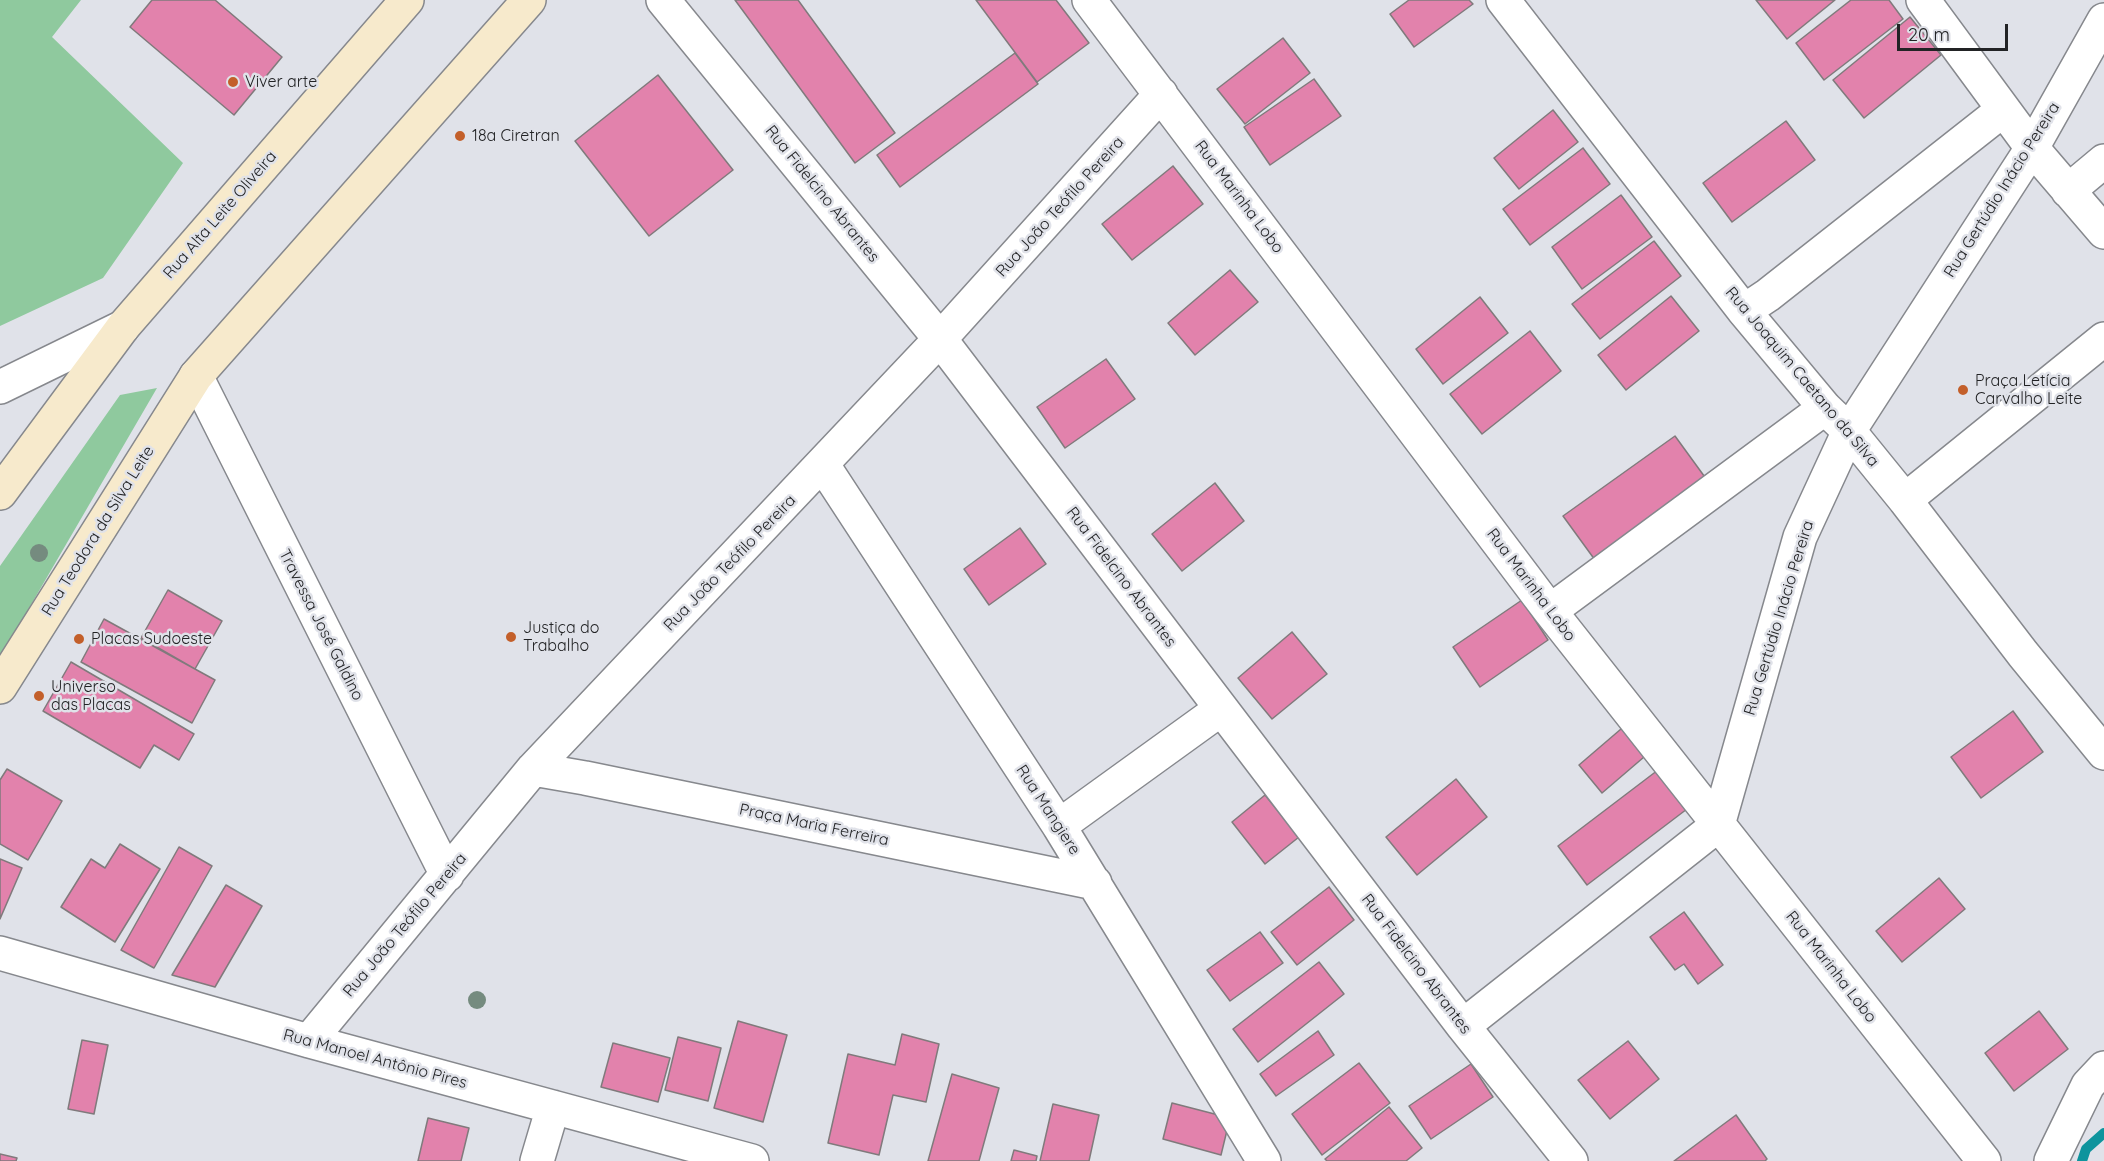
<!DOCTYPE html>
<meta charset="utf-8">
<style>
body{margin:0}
#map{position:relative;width:2104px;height:1161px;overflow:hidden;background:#e0e2e9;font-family:Quicksand,sans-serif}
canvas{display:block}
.scale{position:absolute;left:1897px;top:24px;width:111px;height:27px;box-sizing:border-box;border:3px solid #222325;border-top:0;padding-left:8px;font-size:18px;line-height:21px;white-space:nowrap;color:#222325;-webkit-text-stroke:4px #e0e2e9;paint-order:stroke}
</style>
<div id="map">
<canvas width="2104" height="1161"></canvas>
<div class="scale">20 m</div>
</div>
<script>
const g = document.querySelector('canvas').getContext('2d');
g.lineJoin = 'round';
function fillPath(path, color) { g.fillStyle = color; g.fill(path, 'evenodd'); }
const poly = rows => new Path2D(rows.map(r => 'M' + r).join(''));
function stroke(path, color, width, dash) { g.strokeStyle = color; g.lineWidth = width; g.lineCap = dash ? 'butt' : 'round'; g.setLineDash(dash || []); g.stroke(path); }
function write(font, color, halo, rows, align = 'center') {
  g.font = font + ' Quicksand,sans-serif'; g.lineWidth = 5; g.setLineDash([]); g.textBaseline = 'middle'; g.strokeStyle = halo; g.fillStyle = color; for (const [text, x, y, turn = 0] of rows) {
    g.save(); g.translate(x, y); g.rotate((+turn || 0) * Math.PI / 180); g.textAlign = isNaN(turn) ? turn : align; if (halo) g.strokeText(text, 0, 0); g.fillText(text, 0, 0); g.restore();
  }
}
fillPath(poly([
 [0,0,81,0,52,37,183,163,103,278,0,326],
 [157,388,0,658,0,566,120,395]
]), '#8fc99e');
stroke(poly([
 [2082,1161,2086,1149,2104,1133]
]), '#0e949d', 10);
const building = poly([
 [152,0,215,0,282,57,234,115,130,27,152,0],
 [735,0,798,0,895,133,855,163,735,0],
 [976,0,1056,0,1089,43,1037,82,976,0],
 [1409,0,1469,0,1473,4,1414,47,1390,14,1409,0],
 [1756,0,1835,0,1787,39,1756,0],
 [1851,0,1889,0,1903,19,1824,80,1796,43,1851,0],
 [1910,17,1941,55,1864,118,1833,80,1910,17],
 [1283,38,1310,73,1245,124,1217,89,1283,38],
 [1015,53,1038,84,900,187,877,155,1015,53],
 [658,75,733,170,649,236,575,141,658,75],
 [1314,79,1341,116,1270,165,1244,127,1314,79],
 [1553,110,1578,142,1519,189,1494,158,1553,110],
 [1786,121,1815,160,1732,222,1703,183,1786,121],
 [1583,148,1610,184,1530,245,1503,209,1583,148],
 [1173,166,1203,204,1132,260,1102,224,1173,166],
 [1621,195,1652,237,1582,289,1552,247,1621,195],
 [1654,241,1681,276,1600,339,1572,304,1654,241],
 [1230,270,1258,302,1195,355,1168,323,1230,270],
 [1671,296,1699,331,1626,390,1598,355,1671,296],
 [1480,297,1508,333,1443,384,1416,349,1480,297],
 [1530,331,1561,371,1482,434,1450,394,1530,331],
 [1106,359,1135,399,1065,448,1037,407,1106,359],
 [1675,436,1707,480,1595,560,1563,516,1675,436],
 [1215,483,1244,521,1182,571,1152,534,1215,483],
 [1020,528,1046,564,989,605,964,569,1020,528],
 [168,590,222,621,195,669,141,638,168,590],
 [1522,600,1548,640,1480,687,1453,647,1522,600],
 [104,619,215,680,192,723,81,662,104,619],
 [1292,632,1327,674,1272,719,1238,678,1292,632],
 [71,662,194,734,179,760,154,745,140,768,43,711,71,662],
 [2013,711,2043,752,1981,798,1951,757,2013,711],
 [1628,723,1651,751,1602,793,1579,765,1628,723],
 [7,769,62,801,28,860,0,844,0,780,7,769],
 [1658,770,1687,809,1587,885,1558,846,1658,770],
 [1456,779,1487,817,1417,875,1386,837,1456,779],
 [1265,795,1299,837,1265,864,1232,822,1265,795],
 [120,844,160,869,115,942,61,907,91,859,105,868,120,844],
 [179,847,212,866,154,968,121,950,179,847],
 [0,859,22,868,0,919,0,859],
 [1939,878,1965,909,1902,962,1876,931,1939,878],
 [226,885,262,906,215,987,172,975,226,885],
 [1329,887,1354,920,1297,965,1271,932,1329,887],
 [1684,912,1723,965,1698,984,1684,964,1675,970,1650,937,1684,912],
 [1260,932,1283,963,1230,1001,1207,970,1260,932],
 [1319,962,1344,994,1258,1062,1233,1029,1319,962],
 [2039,1011,2068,1049,2014,1091,1985,1053,2039,1011],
 [738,1021,787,1035,763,1122,714,1108,738,1021],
 [1318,1031,1334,1055,1276,1096,1260,1074,1318,1031],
 [902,1034,939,1044,926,1102,893,1095,879,1155,828,1143,848,1054,895,1065,902,1034],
 [678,1037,721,1048,708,1101,665,1090,678,1037],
 [82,1040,108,1045,94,1114,68,1109,82,1040],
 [1628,1041,1659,1079,1610,1119,1578,1080,1628,1041],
 [613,1043,670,1058,658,1102,601,1087,613,1043],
 [1359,1063,1390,1103,1322,1155,1292,1114,1359,1063],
 [1471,1064,1493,1097,1431,1139,1409,1106,1471,1064],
 [952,1074,999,1088,979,1161,928,1161,952,1074],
 [1172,1103,1230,1118,1221,1155,1163,1139,1172,1103],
 [1053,1104,1099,1115,1089,1161,1040,1161,1053,1104],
 [1389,1107,1422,1148,1406,1161,1327,1161,1325,1159,1389,1107],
 [1736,1115,1767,1159,1765,1161,1674,1161,1736,1115],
 [428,1118,469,1128,461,1161,418,1161,428,1118],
 [1014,1150,1037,1156,1036,1161,1011,1161,1014,1150],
 [0,1154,17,1158,16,1161,0,1161,0,1154]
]);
fillPath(building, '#e282ac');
stroke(building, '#807a7c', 1.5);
const minor = poly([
 [663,0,940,339,1463,1026,1571,1161],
 [1089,0,1550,611,1984,1161],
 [1503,0,1744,311,1825,408,1849,431,1905,500,2023,654,2104,753],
 [1923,0,2032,148,2104,232],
 [2068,191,2104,161],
 [1744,311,1768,295,2003,110],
 [196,376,447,875],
 [0,387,123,327],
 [823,465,1059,826,1264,1161],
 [1905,500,2104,339],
 [1550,611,1825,408],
 [533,769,585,778,1095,883],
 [1059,826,1221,709],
 [0,953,309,1041,752,1161],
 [1463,1026,1718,825,1800,537,1849,431,2032,148,2104,20],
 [309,1041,533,769,940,339,1161,94],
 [537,1161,553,1107]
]);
const tertiary = poly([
 [2051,1161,2088,1085,2104,1068]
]);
const secondary = poly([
 [0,493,123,327,407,0],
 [0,687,196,376,529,0]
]);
stroke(minor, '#86888d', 36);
stroke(tertiary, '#86888d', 36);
stroke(secondary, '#86888d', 36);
stroke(minor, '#fff', 33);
stroke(tertiary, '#fff', 33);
stroke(secondary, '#f7eacc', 33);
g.fillStyle = '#758b7f';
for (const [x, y] of [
 [39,553],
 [477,1000]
]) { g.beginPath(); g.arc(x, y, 9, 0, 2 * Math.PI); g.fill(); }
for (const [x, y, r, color] of [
 [233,82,6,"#c35f2a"],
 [460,136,6,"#c35f2a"],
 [1963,390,6,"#c35f2a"],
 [511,637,6,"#c35f2a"],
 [79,639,6,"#c35f2a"],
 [39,696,6,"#c35f2a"]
]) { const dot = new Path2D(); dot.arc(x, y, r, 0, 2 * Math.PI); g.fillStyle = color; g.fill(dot); stroke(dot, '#e0e2e9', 2); }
write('16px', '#222325', '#e0e2e9', [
 ["Viver arte",245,82],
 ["18a Ciretran",472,136],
 ["Praça Letícia",1975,381],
 ["Carvalho Leite",1975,399],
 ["Justiça do",523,628],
 ["Trabalho",523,646],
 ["Placas Sudoeste",91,639],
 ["Universo",51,687],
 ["das Placas",51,705]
], 'left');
write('16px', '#222325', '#e0e2e9', [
 ["Rua Gertúdio Inácio Pereira",2002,190,-58],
 ["Rua Fidelcino Abrantes",822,194,51],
 ["Rua Marinha Lobo",1239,197,53],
 ["Rua João Teófilo Pereira",1060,207,-48],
 ["Rua Alta Leite Oliveira",220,215,-49],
 ["Rua Joaquim Caetano da Silva",1802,377,50],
 ["Rua Teodora da Silva Leite",98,531,-58],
 ["Rua João Teófilo Pereira",730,563,-46],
 ["Rua Fidelcino Abrantes",1121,577,53],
 ["Rua Marinha Lobo",1531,585,53],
 ["Rua Gertúdio Inácio Pereira",1779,618,-73],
 ["Travessa José Galdino",321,625,63],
 ["Rua Mangiere",1048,810,57],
 ["Praça Maria Ferreira",814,825,12],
 ["Rua João Teófilo Pereira",405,925,-50],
 ["Rua Fidelcino Abrantes",1416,964,53],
 ["Rua Marinha Lobo",1831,967,52],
 ["Rua Manoel Antônio Pires",375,1059,15]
]);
</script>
